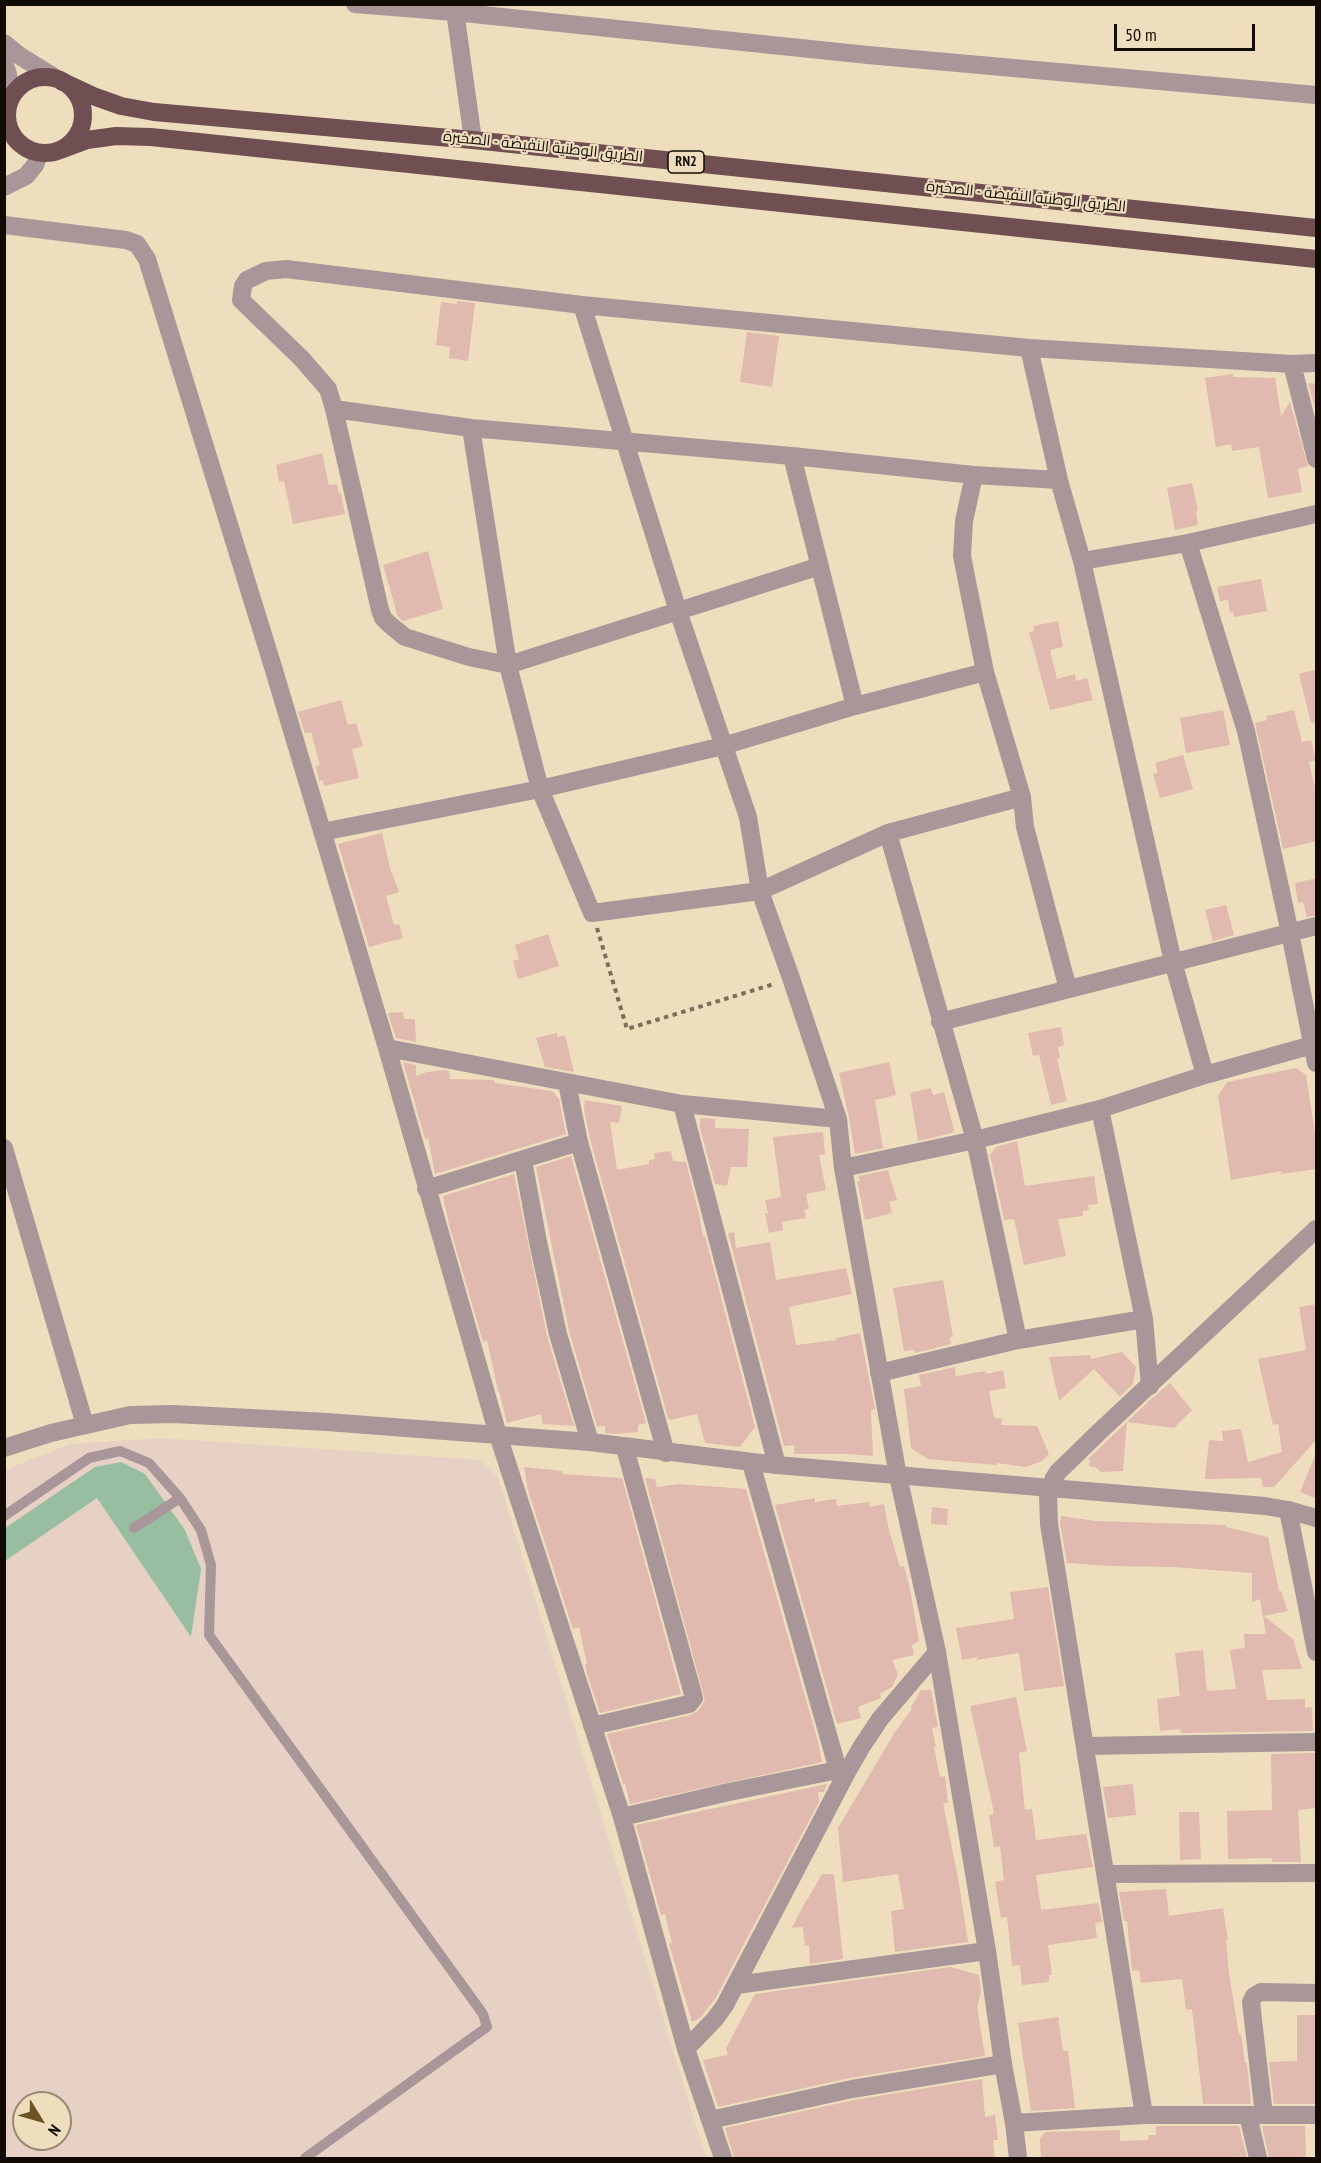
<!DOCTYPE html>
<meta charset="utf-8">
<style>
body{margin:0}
#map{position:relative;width:1321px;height:2163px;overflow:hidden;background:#efdebd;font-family:"PT Sans Narrow",sans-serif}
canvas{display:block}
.frame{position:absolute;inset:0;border:6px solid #110b03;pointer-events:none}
.north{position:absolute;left:12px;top:2091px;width:60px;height:60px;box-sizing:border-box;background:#efdebd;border:2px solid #968a73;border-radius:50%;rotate:127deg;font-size:16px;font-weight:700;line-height:24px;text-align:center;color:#110b03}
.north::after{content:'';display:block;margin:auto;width:21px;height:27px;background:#6e5425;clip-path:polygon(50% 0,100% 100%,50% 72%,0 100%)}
.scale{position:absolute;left:1114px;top:24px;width:141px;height:27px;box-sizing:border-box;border:3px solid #110b03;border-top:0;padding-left:8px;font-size:18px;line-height:21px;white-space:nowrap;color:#110b03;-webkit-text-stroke:4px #efdebd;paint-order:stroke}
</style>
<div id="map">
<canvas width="1321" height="2163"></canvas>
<div class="frame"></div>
<div class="north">N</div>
<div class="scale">50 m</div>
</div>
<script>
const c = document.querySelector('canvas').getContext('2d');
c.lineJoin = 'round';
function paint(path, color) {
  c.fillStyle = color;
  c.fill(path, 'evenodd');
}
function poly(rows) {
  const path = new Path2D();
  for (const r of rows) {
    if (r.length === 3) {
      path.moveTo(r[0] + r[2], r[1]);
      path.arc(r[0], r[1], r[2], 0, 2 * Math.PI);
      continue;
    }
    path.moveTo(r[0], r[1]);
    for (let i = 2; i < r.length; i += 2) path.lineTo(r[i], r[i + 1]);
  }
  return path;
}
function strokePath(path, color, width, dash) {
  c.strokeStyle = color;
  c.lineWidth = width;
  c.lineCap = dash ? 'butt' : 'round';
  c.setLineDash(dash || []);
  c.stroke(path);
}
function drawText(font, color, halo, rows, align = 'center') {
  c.font = font + ' "PT Sans Narrow",Cairo,sans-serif';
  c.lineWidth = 4.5;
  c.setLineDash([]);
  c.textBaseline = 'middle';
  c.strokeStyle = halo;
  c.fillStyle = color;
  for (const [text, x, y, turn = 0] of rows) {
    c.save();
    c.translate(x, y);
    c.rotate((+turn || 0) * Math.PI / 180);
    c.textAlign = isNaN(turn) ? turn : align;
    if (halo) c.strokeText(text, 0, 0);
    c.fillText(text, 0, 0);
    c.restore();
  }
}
paint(poly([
 [162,1438,481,1460,498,1477,706,2158,5,2158,5,1470,70,1444],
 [24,2103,60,2103,60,2139,24,2139]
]), '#e6d1c4');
paint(poly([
 [121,1462,145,1474,185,1530,201,1569,191,1637,97,1498,5,1561,5,1528,95,1467]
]), '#98bea2');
paint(poly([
 [457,301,475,303,468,361,449,358,450,347,436,345,441,302,457,304],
 [747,332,779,336,772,387,740,382],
 [1233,374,1233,377,1275,378,1281,416,1290,402,1308,466,1298,469,1302,492,1268,498,1259,447,1232,451,1231,444,1216,447,1205,378],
 [1308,383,1317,384,1317,415],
 [322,453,329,485,337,484,339,494,341,493,345,514,293,524,284,481,279,482,276,465],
 [1192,483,1198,511,1196,511,1198,525,1175,530,1167,488],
 [428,551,443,609,403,621,398,617,383,565],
 [1261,579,1267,611,1234,617,1233,612,1230,613,1228,600,1220,601,1217,587],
 [1058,621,1063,647,1050,650,1057,679,1075,674,1076,681,1087,678,1093,700,1050,710,1029,632,1034,631,1033,626],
 [1317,669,1317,722,1311,723,1299,674],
 [341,700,348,725,356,723,363,746,352,749,359,778,324,786,323,780,319,781,316,766,320,765,311,732,305,734,298,712],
 [1223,710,1230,745,1186,753,1180,718],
 [1294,710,1302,742,1311,740,1316,760,1309,762,1317,796,1317,841,1283,849,1255,723,1267,720,1266,716],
 [1183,755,1193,789,1160,798,1153,774,1158,773,1155,763],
 [382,833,390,868,399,892,386,896,394,925,399,924,403,938,369,947,338,844],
 [1317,878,1317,915,1307,917,1303,902,1298,903,1295,883],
 [1226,905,1234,935,1213,941,1205,910],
 [548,934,559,966,518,979,513,961,519,959,515,945],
 [403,1012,404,1019,415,1019,416,1042,396,1038,388,1013],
 [1061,1027,1064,1045,1058,1047,1060,1058,1057,1059,1067,1101,1051,1105,1039,1055,1033,1056,1028,1033],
 [557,1033,557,1037,565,1035,574,1072,545,1067,536,1038],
 [403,1062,416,1065,416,1076,427,1072,445,1070,449,1071,450,1079,494,1080,495,1083,552,1091,559,1099,566,1134,435,1174,428,1138,425,1139],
 [889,1062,896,1095,875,1100,883,1148,855,1154,849,1118,839,1073],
 [1296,1068,1306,1075,1317,1146,1317,1169,1281,1174,1281,1171,1231,1180,1218,1096,1227,1082],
 [931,1088,933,1095,944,1092,954,1130,952,1133,918,1141,910,1093],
 [585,1100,622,1106,619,1123,610,1122,617,1170,649,1164,649,1160,655,1159,654,1153,671,1151,673,1161,686,1162,699,1214,703,1236,705,1236,755,1427,740,1447,705,1443,697,1414,669,1420,668,1418,590,1139,584,1109],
 [700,1118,715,1119,715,1128,749,1129,747,1167,731,1167,727,1186,715,1184,700,1128],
 [823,1132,825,1154,819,1155,826,1190,806,1194,809,1209,804,1210,806,1218,782,1222,783,1230,769,1233,765,1213,768,1213,765,1200,781,1197,773,1137],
 [1017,1141,1025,1186,1094,1176,1098,1204,1088,1205,1089,1210,1083,1211,1083,1216,1058,1219,1066,1256,1024,1265,1014,1219,1004,1220,990,1155,996,1147],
 [571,1156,646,1423,638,1425,638,1432,615,1434,605,1433,605,1426,597,1427,569,1331,536,1167],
 [888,1170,897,1200,889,1202,892,1213,865,1220,857,1181,860,1181,859,1176],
 [514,1174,547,1336,574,1426,543,1424,541,1414,507,1423,499,1391,498,1391,487,1340,483,1342,449,1225,443,1196],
 [734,1232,736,1248,770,1242,776,1280,846,1268,852,1294,789,1307,796,1345,836,1340,836,1338,860,1333,875,1409,871,1410,873,1456,848,1454,794,1454,794,1445,784,1446,728,1233],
 [943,1280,953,1337,950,1337,951,1344,915,1353,914,1350,904,1351,893,1288],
 [1317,1304,1317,1439,1274,1487,1263,1487,1261,1478,1205,1479,1209,1440,1223,1441,1222,1431,1241,1429,1248,1462,1282,1452,1278,1424,1273,1425,1258,1359,1306,1350,1299,1307],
 [1122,1352,1136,1367,1133,1384,1120,1397,1094,1369,1059,1401,1049,1357,1090,1355,1091,1359],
 [955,1367,956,1376,985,1371,986,1374,1003,1370,1006,1388,989,1391,994,1418,1002,1419,1001,1425,1037,1426,1049,1454,1042,1461,1025,1467,997,1463,997,1465,949,1461,928,1459,911,1448,904,1389,921,1386,919,1375],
 [1170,1383,1192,1410,1174,1428,1127,1422,1123,1471,1101,1472,1095,1467,1089,1466,1090,1460,1088,1459,1150,1400],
 [1316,1453,1317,1453,1317,1499,1300,1492],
 [524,1467,563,1471,562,1474,622,1478,681,1694,600,1713,587,1674,585,1664,587,1664,579,1627,573,1629,528,1491],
 [645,1478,655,1479,657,1487,679,1484,746,1489,818,1742,822,1762,630,1804,625,1784,623,1784,607,1734,691,1715,698,1711,705,1700],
 [815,1498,815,1502,836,1499,837,1506,869,1502,870,1507,884,1504,889,1530,900,1567,904,1566,910,1589,919,1641,912,1645,914,1655,892,1660,898,1674,892,1687,880,1694,881,1698,858,1707,861,1718,837,1724,775,1505],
 [932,1507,948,1509,947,1525,931,1524],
 [1061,1516,1095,1521,1226,1525,1226,1527,1268,1537,1279,1591,1281,1591,1288,1611,1264,1616,1293,1639,1302,1669,1262,1670,1267,1700,1305,1699,1305,1708,1312,1707,1313,1731,1181,1733,1180,1729,1160,1731,1157,1699,1180,1696,1175,1653,1203,1650,1207,1691,1236,1689,1230,1650,1245,1648,1244,1634,1266,1634,1260,1599,1252,1602,1252,1573,1173,1567,1110,1566,1067,1563,1060,1523],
 [1048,1587,1064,1686,1024,1691,1019,1653,977,1660,977,1657,962,1660,956,1628,1014,1619,1010,1592],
 [921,1690,931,1690,938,1727,932,1728,936,1747,934,1747,940,1777,945,1776,948,1803,943,1803,958,1878,968,1942,895,1952,891,1911,904,1909,898,1874,843,1882,838,1828,895,1732,912,1709,911,1707],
 [1016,1697,1027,1751,1019,1753,1025,1810,1032,1809,1036,1840,1086,1834,1093,1867,1036,1875,1041,1910,1098,1903,1102,1922,1095,1923,1097,1938,1048,1945,1052,1975,1049,1975,1049,1982,1022,1985,1020,1965,1012,1966,1007,1917,1001,1918,995,1882,1004,1880,1000,1846,994,1847,989,1815,994,1814,991,1799,970,1706],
 [1317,1753,1317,1808,1298,1810,1301,1862,1272,1862,1272,1858,1228,1859,1227,1811,1272,1810,1271,1754],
 [827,1784,824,1792,818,1792,819,1802,715,1999,700,2018,692,2022,669,1944,672,1943,665,1914,661,1915,636,1825],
 [1133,1784,1136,1815,1108,1818,1103,1787],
 [1179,1812,1199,1812,1201,1859,1180,1860],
 [822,1874,834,1874,843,1959,810,1964,809,1945,805,1946,803,1927,792,1928,806,1900,807,1900],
 [1166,1889,1169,1916,1223,1908,1228,1940,1226,1940,1229,1973,1239,2035,1241,2034,1245,2063,1247,2063,1251,2104,1203,2104,1192,2009,1186,2010,1182,1979,1141,1983,1139,1970,1132,1971,1127,1921,1124,1921,1119,1892],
 [951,1967,979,1975,981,1991,977,2007,985,2056,850,2078,718,2107,703,2060,728,2055,726,2048,755,1994],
 [1297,2015,1317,2015,1317,2104,1274,2104,1269,2062,1297,2061],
 [1058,2017,1063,2051,1068,2051,1075,2108,1031,2111,1018,2023],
 [982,2079,985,2117,995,2115,998,2140,993,2140,995,2158,734,2158,725,2128,854,2100],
 [1156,2126,1239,2126,1247,2158,1041,2158,1040,2139,1045,2132,1120,2130,1120,2141,1148,2140,1149,2135,1156,2135],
 [1262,2126,1305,2126,1306,2158,1269,2158]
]), '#e0baae');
strokePath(poly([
 [597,928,627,1029,774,984]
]), '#7a6f5b', 4, [4.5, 4.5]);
strokePath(poly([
 [4,1516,89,1458,120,1451,149,1463,180,1498,201,1530,211,1565,209,1635,483,2014,487,2027,305,2158],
 [134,1528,180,1498]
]), '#a89698', 10);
strokePath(poly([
 [355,4,454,12,868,55,1316,95],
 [454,4,473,140],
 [4,43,20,56,54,77],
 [4,62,8,74,10,100],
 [4,187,26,176,35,165,40,153],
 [4,225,126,240,137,244,147,259,273,667,387,1048,498,1435,622,1817,686,2049,723,2158],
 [582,305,678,611,748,817,760,891,791,978,838,1119,843,1168,898,1476],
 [1029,348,1059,480,1082,561,1173,962,1205,1075],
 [1292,364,1316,459],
 [334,409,471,428,792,456,974,475,1059,480],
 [792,456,855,706],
 [974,475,964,521,962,556,985,672,1022,797,1025,827,1068,989],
 [1188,543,1246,731,1290,933,1316,1063],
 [1082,561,1188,543,1316,514],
 [820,566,508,665,469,657,405,637,389,624,383,618,380,610,334,409,328,389,302,359,241,300,243,286,247,280,266,271,286,269,582,305,1029,348,1292,364,1316,363],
 [985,672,855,706,723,746,540,789,592,913,760,891,888,833,1022,797],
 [322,832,540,789,508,665,471,428],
 [888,833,975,1140,1018,1340],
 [940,1022,1316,926],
 [387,1048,682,1104,838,1119],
 [567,1083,579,1142,666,1453],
 [682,1104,777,1465],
 [1100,1109,1144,1319,1150,1386],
 [4,1148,85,1425],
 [523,1160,538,1242,558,1334,590,1442],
 [843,1168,975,1140,1100,1109,1205,1075,1316,1044],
 [426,1189,579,1142],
 [879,1373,1018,1340,1144,1319],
 [751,1463,838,1770],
 [1288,1510,1316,1652],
 [592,1726,689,1704,694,1698,625,1448],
 [1085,1746,1316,1742],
 [622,1817,729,1792,838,1770,847,1772],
 [1106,1874,1316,1873],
 [736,1985,987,1951],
 [686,2049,715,2019,725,2005,847,1772,862,1746,880,1719,937,1652],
 [1144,2115,1049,1524,1048,1494,1054,1478,1058,1472,1099,1432,1316,1229],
 [1248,2115,1258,2158],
 [1264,2115,1251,2002,1254,1996,1261,1992,1316,1993],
 [710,2120,852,2089,1003,2064],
 [1014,2123,1144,2115,1316,2115]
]), '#a89698', 18);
strokePath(poly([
 [4,1448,51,1433,130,1415,174,1414,327,1422,590,1442,777,1465,1265,1506,1288,1510,1316,1518],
 [898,1476,937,1652,987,1951,1003,2064,1014,2123,1018,2158]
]), '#a89698', 18);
strokePath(poly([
 [45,115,38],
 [61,81,93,96,121,106,154,112,473,140,1316,228],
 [60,150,87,140,116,136,151,137,1316,259]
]), '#6f4f52', 18);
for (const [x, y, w] of [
 [686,162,36]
]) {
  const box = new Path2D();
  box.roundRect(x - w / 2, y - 11, w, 22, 4.5);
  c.fillStyle = '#efdebd';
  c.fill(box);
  strokePath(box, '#110b03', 1.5);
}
drawText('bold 14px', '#110b03', null, [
 ["RN2",686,162]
]);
drawText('15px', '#110b03', '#efdebd', [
 ["الطريق الوطنية النفيضة - الصخيرة",543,147,6],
 ["الطريق الوطنية النفيضة - الصخيرة",1026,197,6]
]);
</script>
